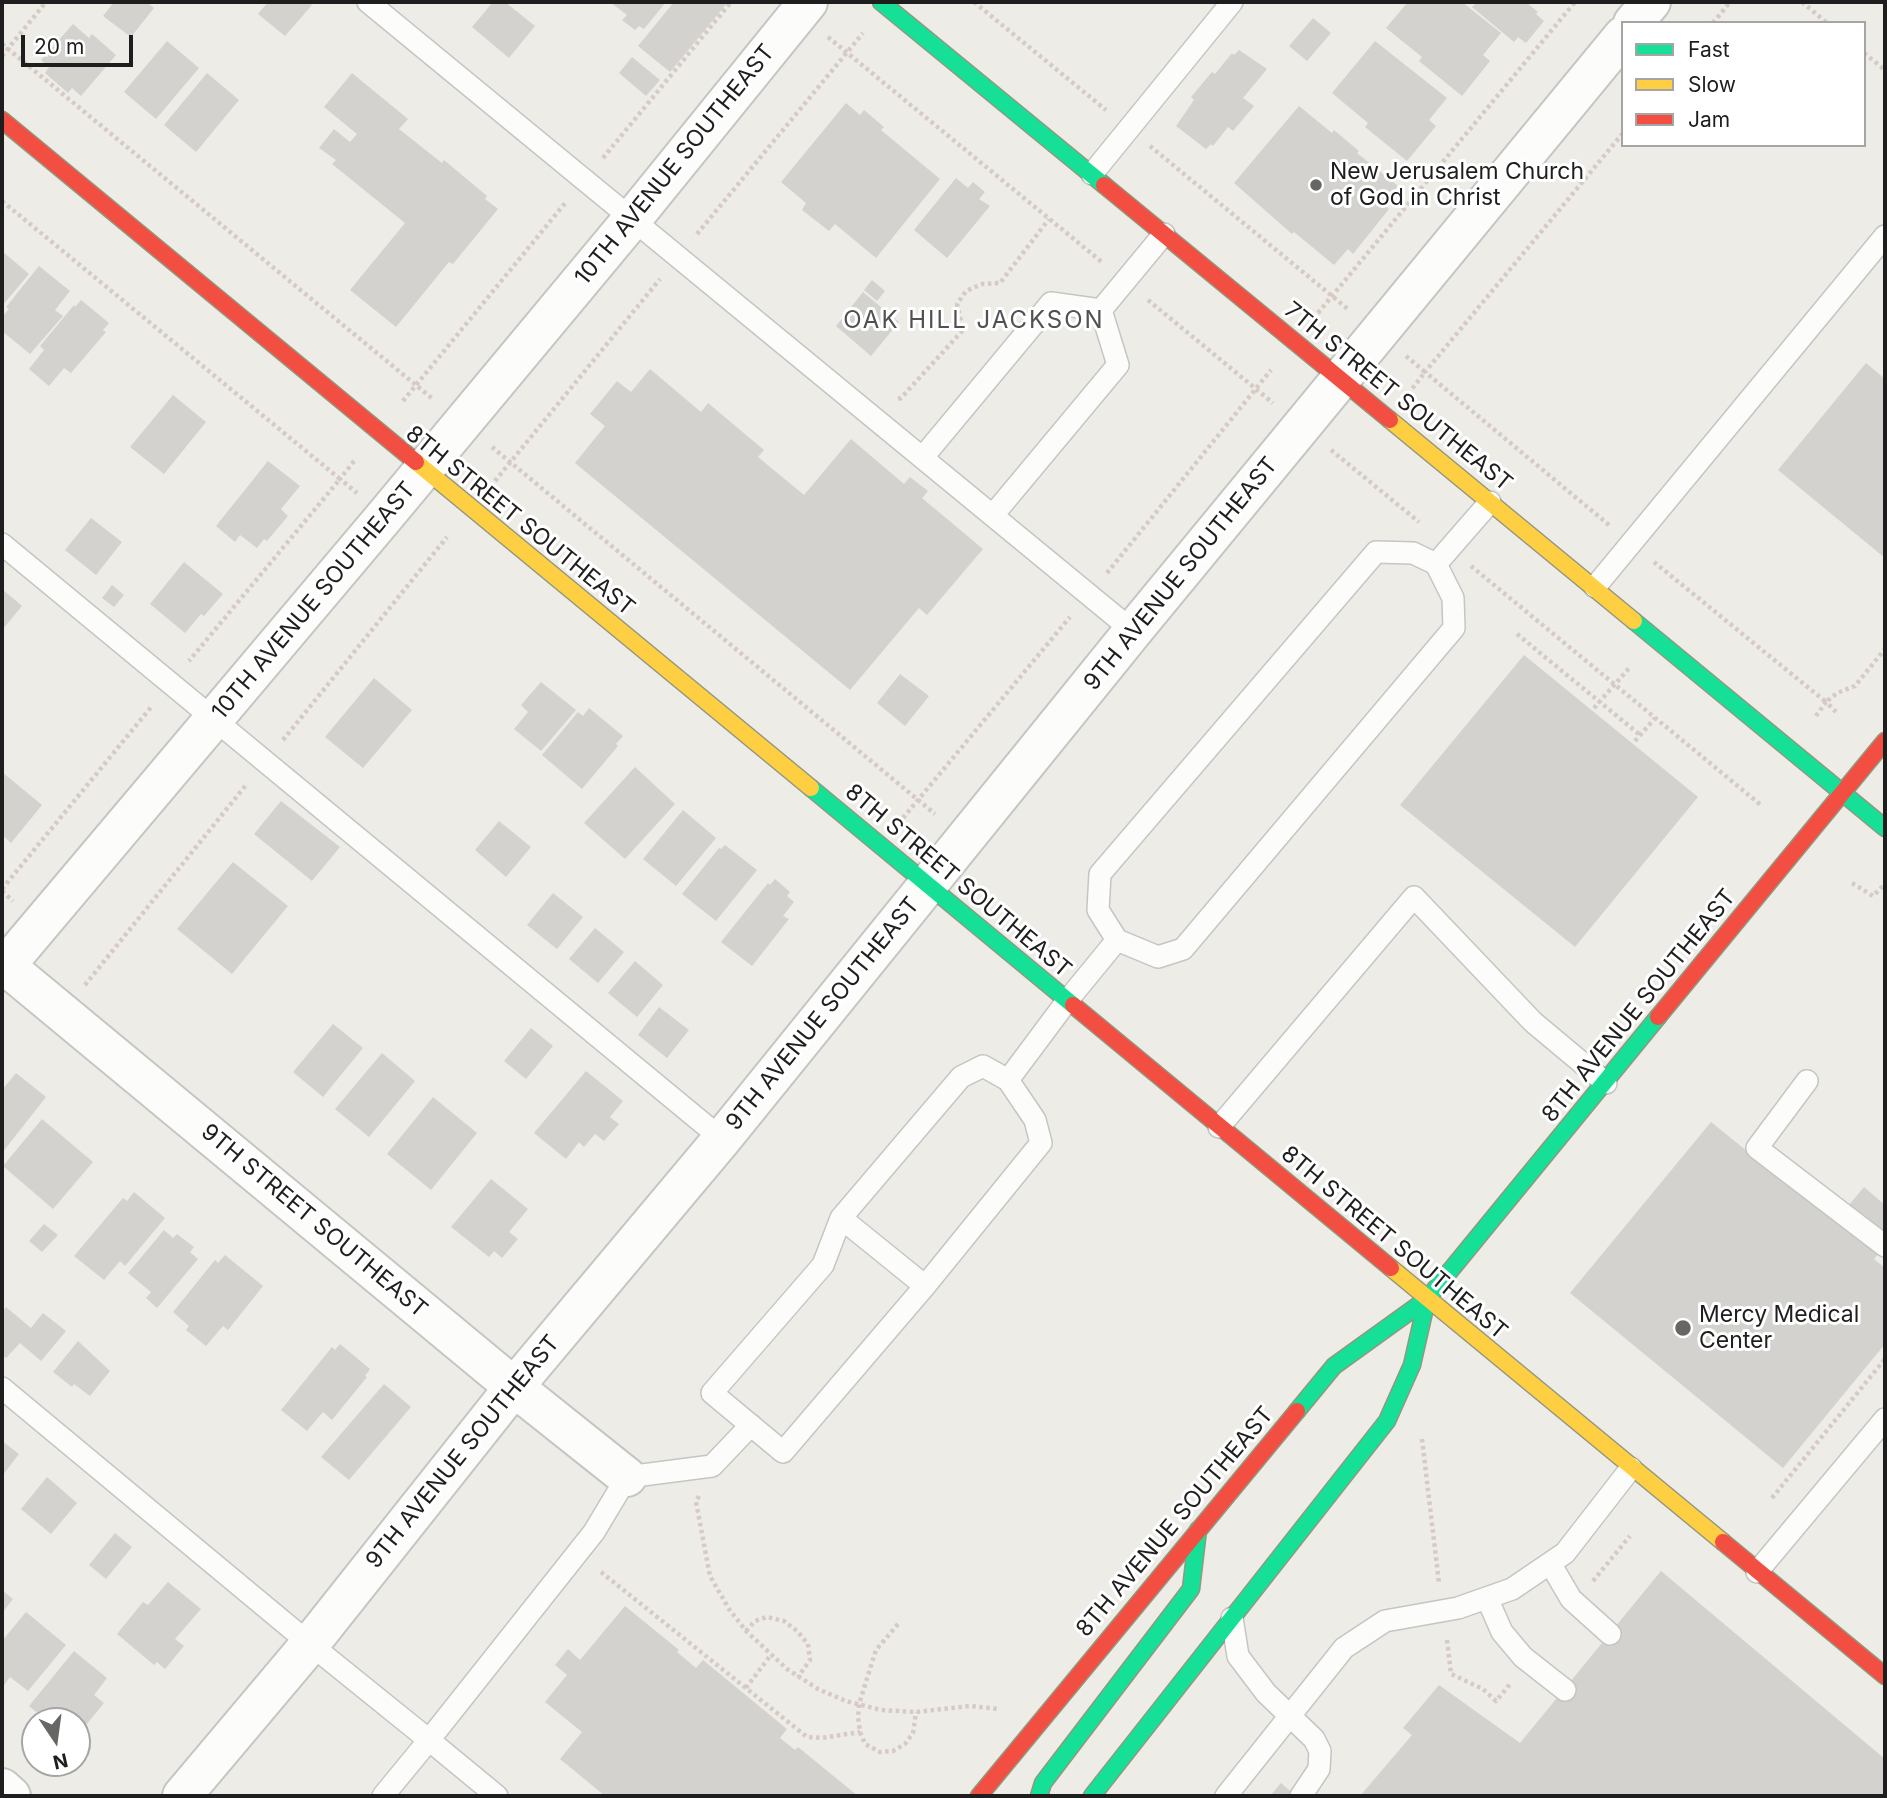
<!DOCTYPE html>
<style>
body{margin:0}
#map{position:relative;width:1887px;height:1798px;overflow:hidden;background:#edece7;font-family:Inter,sans-serif}
canvas{display:block}
.frame{position:absolute;inset:0;border:4px solid #1e1e1e;pointer-events:none}
.legend{position:absolute;left:1621px;top:21px;width:245px;height:126px;box-sizing:border-box;background:#fff;border:2px solid #a5a5a5;margin:0;padding:9px 12px;list-style:none;font-size:21px;color:#1e1e1e}
.legend li{display:flex;align-items:center;gap:14px;height:35px}
.legend b{width:35px;border:2px solid #a5a5a5}
.north{position:absolute;left:21px;top:1707px;width:70px;height:70px;box-sizing:border-box;background:#fff;border:2px solid #a5a5a5;border-radius:50%;rotate:167deg;font-size:19px;font-weight:700;line-height:28px;text-align:center;color:#1e1e1e}
.north::after{content:'';display:block;margin:auto;width:24px;height:32px;background:#666664;clip-path:polygon(50% 0,100% 100%,50% 72%,0 100%)}
.scale{position:absolute;left:21px;top:35px;width:112px;height:32px;box-sizing:border-box;border:4px solid #1e1e1e;border-top:0;padding-left:9px;font-size:21px;line-height:24px;white-space:nowrap;color:#1e1e1e;-webkit-text-stroke:5px #fff;paint-order:stroke}
</style>
<div id="map">
<canvas width="1887" height="1798"></canvas>
<div class="frame"></div>
<ul class="legend">
<li><b style="height:9px;background:#16e098"></b>Fast</li>
<li><b style="height:9px;background:#ffcf43"></b>Slow</li>
<li><b style="height:9px;background:#f24e42"></b>Jam</li>
</ul>
<div class="north">N</div>
<div class="scale">20 m</div>
</div>
<script>
const c = document.querySelector('canvas').getContext('2d');
c.lineJoin = 'round';
function paint(path, color) {
  c.fillStyle = color;
  c.fill(path, 'evenodd');
}
function poly(rows) {
  const path = new Path2D();
  for (const r of rows) {
    path.moveTo(r[0], r[1]);
    for (let i = 2; i < r.length; i += 2) path.lineTo(r[i], r[i + 1]);
  }
  return path;
}
function strokePath(path, color, width, dash) {
  c.strokeStyle = color;
  c.lineWidth = width;
  c.lineCap = dash ? 'butt' : 'round';
  c.setLineDash(dash || []);
  c.stroke(path);
}
function drawText(font, color, halo, rows, align = 'center') {
  c.font = font + ' Inter,sans-serif';
  c.lineWidth = 6;
  c.setLineDash([]);
  c.textBaseline = 'middle';
  c.strokeStyle = halo;
  c.fillStyle = color;
  for (const [text, x, y, turn = 0] of rows) {
    c.save();
    c.translate(x, y);
    c.rotate((+turn || 0) * Math.PI / 180);
    c.textAlign = isNaN(turn) ? turn : align;
    if (halo) c.strokeText(text, 0, 0);
    c.fillText(text, 0, 0);
    c.restore();
  }
}
paint(poly([
 [114,2,147,2,154,8,131,37,103,16],
 [268,2,307,2,312,5,285,36,258,14],
 [493,2,505,2,535,26,509,58,472,27],
 [610,2,666,2,644,29,639,26,635,30,622,20,627,15],
 [674,2,728,2,670,72,638,46],
 [1408,2,1462,2,1501,33,1483,55,1490,61,1462,96,1419,61,1422,57,1386,28],
 [1477,2,1526,2,1538,12,1536,14,1544,21,1526,43,1518,37,1514,42,1472,7],
 [1313,18,1331,33,1307,61,1289,46],
 [73,24,89,38,92,34,116,55,81,96,72,88,68,93,45,73,49,67,41,60],
 [167,41,199,68,156,119,124,92],
 [1375,41,1447,98,1429,120,1436,126,1407,161,1365,127,1368,123,1332,93],
 [1239,50,1267,69,1243,98,1254,106,1233,131,1228,127,1213,146,1211,144,1206,149,1176,126,1194,100,1191,97,1212,72,1215,74,1232,53,1234,55],
 [632,57,660,80,646,96,619,73],
 [207,73,239,100,196,152,164,125],
 [352,73,408,119,399,129,442,163,444,160,487,196,485,199,498,209,453,264,449,262,396,327,350,290,405,223,332,164,336,160,319,148,334,129,350,142,357,134,324,107],
 [846,103,860,115,864,110,884,127,881,130,940,179,876,258,835,224,829,231,802,210,806,203,781,182],
 [1299,106,1332,133,1334,130,1359,151,1357,153,1398,186,1383,204,1389,209,1353,254,1348,249,1334,265,1294,232,1292,234,1234,183],
 [956,178,968,188,973,182,985,192,979,199,990,206,947,258,914,230],
 [2,251,29,274,2,306],
 [39,266,70,291,55,310,63,316,30,354,2,331,2,317,9,309,6,307],
 [872,280,885,291,877,301,864,290],
 [863,292,899,322,871,356,836,326],
 [81,300,109,323,103,330,106,332,71,373,64,368,49,386,29,369,44,350,40,346,74,305,75,307],
 [1866,363,1885,379,1885,558,1778,470],
 [650,369,701,412,708,403,764,450,758,457,804,495,851,439,904,484,910,477,928,491,922,498,983,549,927,615,919,608,850,690,575,463,605,426,590,414,617,381,631,392],
 [173,395,206,422,164,474,130,447],
 [268,461,300,486,281,509,288,516,267,541,264,539,257,548,240,535,235,542,216,526],
 [91,518,122,542,96,575,65,550],
 [184,562,223,594,204,616,201,614,185,633,150,604],
 [112,585,124,595,114,607,102,598],
 [2,589,22,606,2,630],
 [1524,655,1698,797,1575,947,1400,805],
 [900,674,929,696,905,726,877,703],
 [374,678,412,710,363,768,325,737],
 [541,682,576,710,541,751,514,729,528,712,521,705],
 [589,708,623,736,616,744,618,746,582,789,542,755,578,712,583,716],
 [635,767,675,804,625,859,584,823],
 [2,772,42,805,11,843,2,835],
 [281,801,340,847,312,881,254,834],
 [683,810,716,838,676,886,643,859],
 [499,821,531,847,506,877,475,850],
 [725,845,757,870,716,921,682,894,719,848,721,849],
 [233,862,288,906,232,974,177,929],
 [775,879,790,892,787,896,794,902,783,916,789,919,752,966,721,942,768,883,770,885],
 [553,893,583,917,557,949,527,925],
 [595,928,624,952,598,983,569,959],
 [635,961,663,985,637,1017,608,993],
 [659,1007,689,1030,667,1058,638,1035],
 [333,1024,363,1048,323,1097,293,1072],
 [531,1028,553,1046,526,1079,504,1061],
 [382,1053,415,1081,369,1137,335,1109],
 [586,1071,623,1101,610,1117,619,1124,604,1141,595,1134,584,1147,579,1142,566,1159,534,1133],
 [16,1073,46,1097,2,1153,2,1090],
 [433,1097,477,1133,431,1190,387,1154],
 [42,1119,93,1162,53,1209,3,1166],
 [1711,1122,1835,1222,1864,1187,1885,1205,1885,1245,1874,1259,1885,1268,1885,1344,1783,1468,1570,1293],
 [491,1179,528,1209,509,1232,518,1239,502,1258,494,1251,489,1257,451,1227],
 [134,1192,165,1218,125,1266,120,1261,104,1280,74,1256,123,1198,127,1201],
 [44,1224,58,1235,42,1252,29,1241],
 [164,1230,173,1238,177,1234,194,1247,190,1252,198,1259,157,1308,146,1298,151,1292,128,1273],
 [225,1255,263,1286,228,1330,223,1326,206,1346,186,1330,189,1326,173,1312,215,1260,218,1263],
 [6,1307,31,1328,43,1313,66,1331,41,1361,20,1343,6,1358,2,1355,2,1313],
 [78,1341,110,1371,90,1396,74,1384,72,1387,53,1372],
 [340,1344,370,1369,365,1376,367,1377,332,1420,323,1412,307,1431,281,1410,332,1347,335,1350],
 [384,1384,411,1407,349,1480,321,1457],
 [2,1441,19,1454,2,1476],
 [47,1477,77,1503,51,1534,21,1509],
 [115,1533,132,1547,106,1579,89,1565],
 [1661,1571,1885,1759,1885,1796,1360,1796,1412,1735,1403,1728,1439,1685,1520,1743],
 [168,1582,201,1609,175,1639,184,1646,165,1669,157,1662,154,1665,117,1634,143,1602,148,1605],
 [2,1590,13,1599,2,1613],
 [625,1606,679,1650,677,1652,696,1668,703,1660,787,1729,780,1738,795,1750,798,1747,858,1796,605,1796,560,1759,582,1732,545,1702,567,1675,555,1665,568,1649,580,1660],
 [26,1612,66,1645,28,1691,10,1677,2,1688,2,1641],
 [74,1651,107,1678,94,1695,104,1703,86,1725,79,1720,77,1723,77,1721,47,1721,29,1706],
 [1281,1783,1296,1796,1270,1796]
]), '#d3d2ce');
const lane = poly([
 [368,2,1133,631],
 [1092,174,1232,2],
 [1101,310,1164,234],
 [923,457,1051,303,1101,310],
 [993,515,1118,365,1101,310],
 [2,544,722,1139],
 [1595,587,1885,236],
 [1117,940,1158,957,1183,949,1454,628,1453,598,1436,564],
 [1807,1081,1757,1148,1885,1246],
 [1219,1127,1414,897,1533,1022,1606,1083],
 [841,1218,925,1286,783,1452,712,1393,823,1265,841,1218],
 [841,1218,961,1077,983,1066,1008,1080],
 [925,1286,1041,1143,1035,1120,1008,1080,1067,1001,1117,940,1098,910,1100,874,1376,552,1413,553,1436,564,1490,502],
 [2,1388,310,1644,429,1740,594,1532,627,1477,712,1466,751,1425],
 [1550,1563,1571,1599,1610,1634],
 [1757,1572,1885,1419],
 [1487,1598,1502,1632,1523,1657,1565,1690],
 [1232,1618,1238,1656,1266,1693,1314,1739,1320,1751,1319,1769,1301,1796],
 [383,1796,429,1740,497,1796],
 [1226,1796,1344,1648,1385,1621,1458,1608,1512,1589,1565,1553,1631,1468]
]);
const street = poly([
 [1633,23,1651,2],
 [2,963,514,1387,627,1477],
 [2,970,385,516,633,218,808,2],
 [2,1788,11,1796],
 [182,1796,310,1644,514,1387,722,1139,1133,631,1623,36]
]);
const fast = poly([
 [881,2,1104,185],
 [1634,621,1885,828],
 [811,788,1073,1005],
 [1297,1411,1334,1366,1427,1299,1658,1017],
 [1039,1796,1043,1783,1191,1589,1198,1530],
 [1092,1796,1387,1421,1412,1365,1427,1299]
]);
const slow = poly([
 [1390,420,1634,621],
 [416,462,811,788],
 [1391,1268,1723,1542]
]);
const jam = poly([
 [2,120,416,462],
 [1104,185,1390,420],
 [1073,1005,1391,1268],
 [1658,1017,1885,741],
 [1723,1542,1885,1676],
 [979,1796,1297,1411]
]);
strokePath(lane, '#c5c5c3', 24);
strokePath(street, '#c5c5c3', 42);
strokePath(fast, '#92977e', 19);
strokePath(slow, '#92977e', 19);
strokePath(jam, '#92977e', 19);
strokePath(poly([
 [974,2,1106,110],
 [1802,2,1827,23],
 [1713,23,1730,2],
 [828,37,1103,263],
 [2,44,434,400],
 [1864,53,1885,70],
 [2,56,46,2],
 [1150,146,1349,310],
 [603,158,731,2],
 [2,201,340,479,189,661],
 [697,234,863,33],
 [1148,300,1273,403],
 [1318,313,1575,2],
 [1406,356,1425,372,1412,389],
 [898,399,901,398,963,330,957,304,966,291,982,284,1000,283,1049,219],
 [403,401,566,202],
 [492,447,935,814],
 [1331,450,1419,522],
 [354,461,340,479,357,493],
 [495,481,660,279],
 [1609,525,1425,372,1623,133],
 [1654,562,1826,702,1837,693,1855,686,1885,649],
 [1471,566,1762,806],
 [1107,573,1271,370],
 [1517,634,1640,735],
 [1594,708,1630,667],
 [1816,716,1826,702,1836,712],
 [283,740,447,537],
 [1635,741,1655,718],
 [903,818,1070,617],
 [1852,883,1873,896,1885,884],
 [2,889,152,706],
 [2,891,13,901],
 [85,985,246,785],
 [1422,1439,1439,1583],
 [699,1496,696,1502,710,1576,729,1609,746,1631,787,1669,818,1689,846,1701,881,1710,916,1712,970,1706,999,1709],
 [1772,1498,1885,1359],
 [601,1572,807,1737,822,1738,860,1732],
 [1593,1581,1630,1536],
 [898,1624,876,1650,859,1704,858,1717,860,1732,865,1744,880,1752,893,1751,905,1744,913,1733,916,1712],
 [746,1631,755,1621,767,1617,784,1621,797,1631,808,1644,810,1660,798,1677],
 [1447,1640,1451,1674,1483,1689,1496,1701,1511,1683],
 [746,1688,770,1656]
]), '#d7cac5', 4.5, [3.5, 3.5]);
strokePath(lane, '#fcfcfb', 21);
strokePath(street, '#fcfcfb', 38);
strokePath(fast, '#16e098', 16);
strokePath(slow, '#ffcf43', 16);
strokePath(jam, '#f24e42', 16);
for (const [x, y, r, color] of [
 [1316,185,7,"#666664"],
 [1683,1328,9,"#666664"]
]) {
  const dot = new Path2D();
  dot.arc(x, y, r, 0, 2 * Math.PI);
  c.fillStyle = color;
  c.fill(dot);
  strokePath(dot, '#fff', 2.5);
}
drawText('23px', '#1e1e1e', '#fff', [
 ["10TH AVENUE SOUTHEAST",675,165,-51],
 ["7TH STREET SOUTHEAST",1398,397,39],
 ["8TH STREET SOUTHEAST",520,521,39],
 ["9TH AVENUE SOUTHEAST",1181,574,-51],
 ["10TH AVENUE SOUTHEAST",314,601,-50],
 ["8TH STREET SOUTHEAST",958,881,40],
 ["8TH AVENUE SOUTHEAST",1639,1006,-51],
 ["9TH AVENUE SOUTHEAST",823,1014,-51],
 ["9TH STREET SOUTHEAST",314,1221,40],
 ["8TH STREET SOUTHEAST",1394,1243,40],
 ["9TH AVENUE SOUTHEAST",463,1452,-51],
 ["8TH AVENUE SOUTHEAST",1175,1522,-50]
]);
drawText('23px', '#1e1e1e', '#fff', [
 ["New Jerusalem Church",1330,172],
 ["of God in Christ",1330,198],
 ["Mercy Medical",1699,1315],
 ["Center",1699,1341]
], 'left');
c.letterSpacing = '2px';
drawText('24px', '#515151', '#fff', [
 ["OAK HILL JACKSON",974,321]
]);
c.letterSpacing = '0px';
</script>
